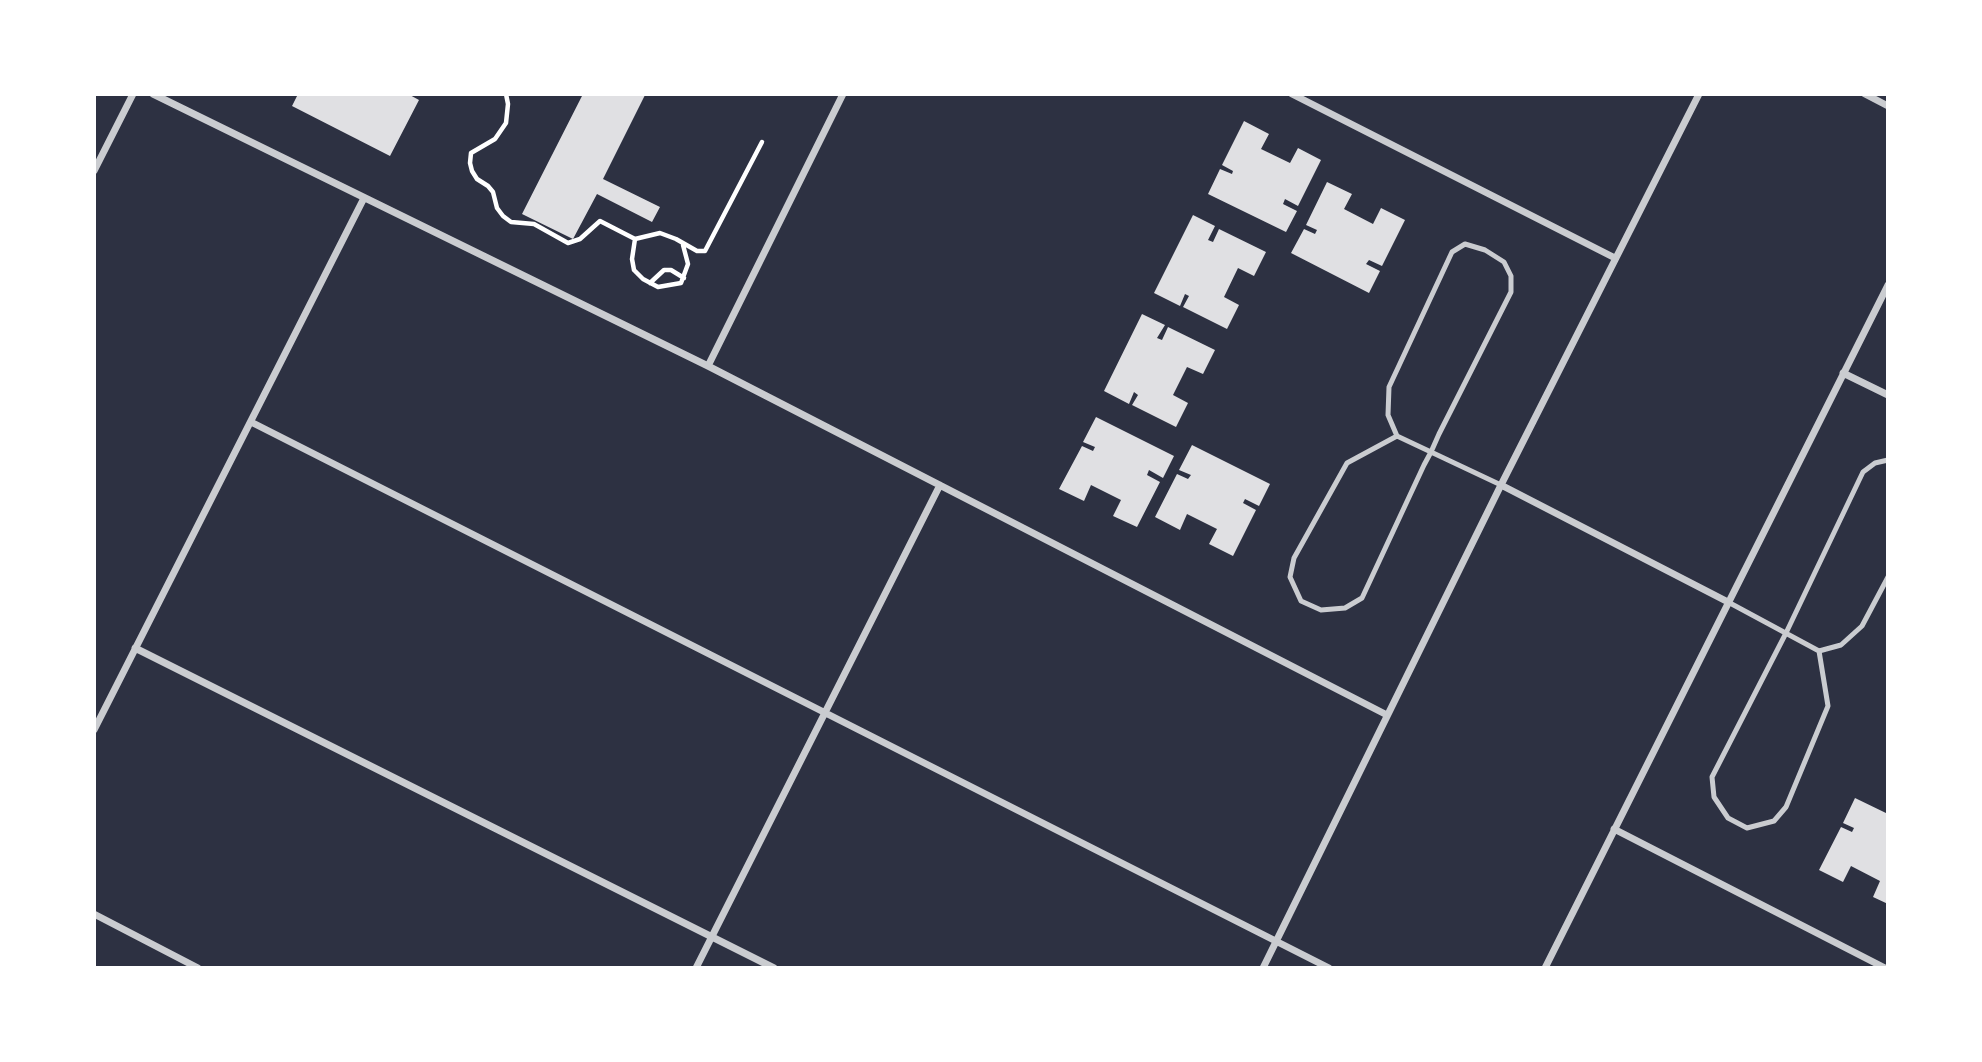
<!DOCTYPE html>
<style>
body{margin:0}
#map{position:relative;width:1982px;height:1062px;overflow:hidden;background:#2d3142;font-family:Inter,sans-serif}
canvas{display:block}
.frame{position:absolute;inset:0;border:96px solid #fff;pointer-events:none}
</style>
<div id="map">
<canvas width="1982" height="1062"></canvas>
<div class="frame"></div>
</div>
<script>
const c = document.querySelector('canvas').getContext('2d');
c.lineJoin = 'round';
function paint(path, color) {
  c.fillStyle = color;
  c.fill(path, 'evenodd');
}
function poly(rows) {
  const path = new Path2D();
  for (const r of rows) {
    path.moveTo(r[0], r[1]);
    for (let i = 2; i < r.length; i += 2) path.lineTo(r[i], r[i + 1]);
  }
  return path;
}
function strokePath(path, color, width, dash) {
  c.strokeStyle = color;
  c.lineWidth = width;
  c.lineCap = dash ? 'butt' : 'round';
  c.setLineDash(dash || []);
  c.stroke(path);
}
paint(poly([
 [298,94,408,94,419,100,390,156,292,106],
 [583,94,645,95,603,179,660,207,652,222,597,194,573,239,522,214],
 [1244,121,1269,134,1261,149,1290,163,1298,148,1321,160,1298,206,1285,199,1283,204,1297,211,1286,232,1208,194,1220,169,1232,174,1233,171,1222,165],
 [1327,182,1352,194,1344,209,1373,224,1381,208,1405,220,1382,266,1369,260,1366,264,1380,271,1369,293,1291,253,1304,229,1315,234,1317,230,1306,225],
 [1193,215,1215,226,1208,240,1213,242,1219,229,1266,252,1254,276,1238,268,1224,297,1239,305,1227,329,1183,307,1189,296,1185,294,1180,306,1154,293],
 [1142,314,1165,325,1157,338,1162,340,1168,327,1215,350,1203,374,1187,367,1173,395,1188,403,1176,427,1132,405,1138,395,1134,392,1129,404,1104,391],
 [1096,417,1174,456,1163,478,1149,470,1147,475,1160,482,1137,527,1113,516,1121,500,1091,485,1084,501,1059,489,1082,446,1093,451,1095,447,1083,442],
 [1192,445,1270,484,1259,506,1245,499,1243,503,1256,510,1233,556,1209,544,1217,529,1187,514,1180,530,1155,517,1177,474,1188,479,1191,475,1179,470],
 [1855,798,1888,814,1888,904,1873,897,1880,881,1851,866,1843,882,1819,870,1841,827,1852,832,1854,828,1843,823]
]), '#e0e0e3');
strokePath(poly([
 [506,94,508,104,506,123,495,139,471,153,470,163,472,171,477,179,488,186,493,192,497,208,503,216,511,222,534,224,568,243,580,239,600,221,635,239,660,233,676,239,697,251,705,251,762,142],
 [635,239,632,259,634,270,643,279,658,287,681,283,688,264,683,245],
 [650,283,664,270,671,270,684,278]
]), '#fff', 4.5);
strokePath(poly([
 [1397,436,1347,463,1294,558,1290,577,1301,601,1321,610,1345,608,1362,598,1424,465,1431,452,1439,434,1511,292,1511,276,1504,262,1485,250,1465,244,1452,252,1389,387,1388,415,1397,436,1431,452,1501,485],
 [1728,602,1819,651,1841,645,1862,626,1888,577],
 [1819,651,1828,706,1786,807,1774,821,1747,828,1728,818,1714,797,1712,777,1786,633,1863,472,1875,463,1888,460]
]), '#caccd0', 5);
strokePath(poly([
 [153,94,708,366,1387,715],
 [1292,94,1615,258],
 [1865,94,1888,106],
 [94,171,133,94],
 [708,366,843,94],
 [1843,373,1888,395],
 [251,422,1329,968],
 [1501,485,1728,602],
 [135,648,774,968],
 [94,730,364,198],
 [1614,829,1885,968],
 [94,914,198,968],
 [696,968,940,485],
 [1263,968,1501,485,1699,94],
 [1545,968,1888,285]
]), '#caccd0', 7);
</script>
